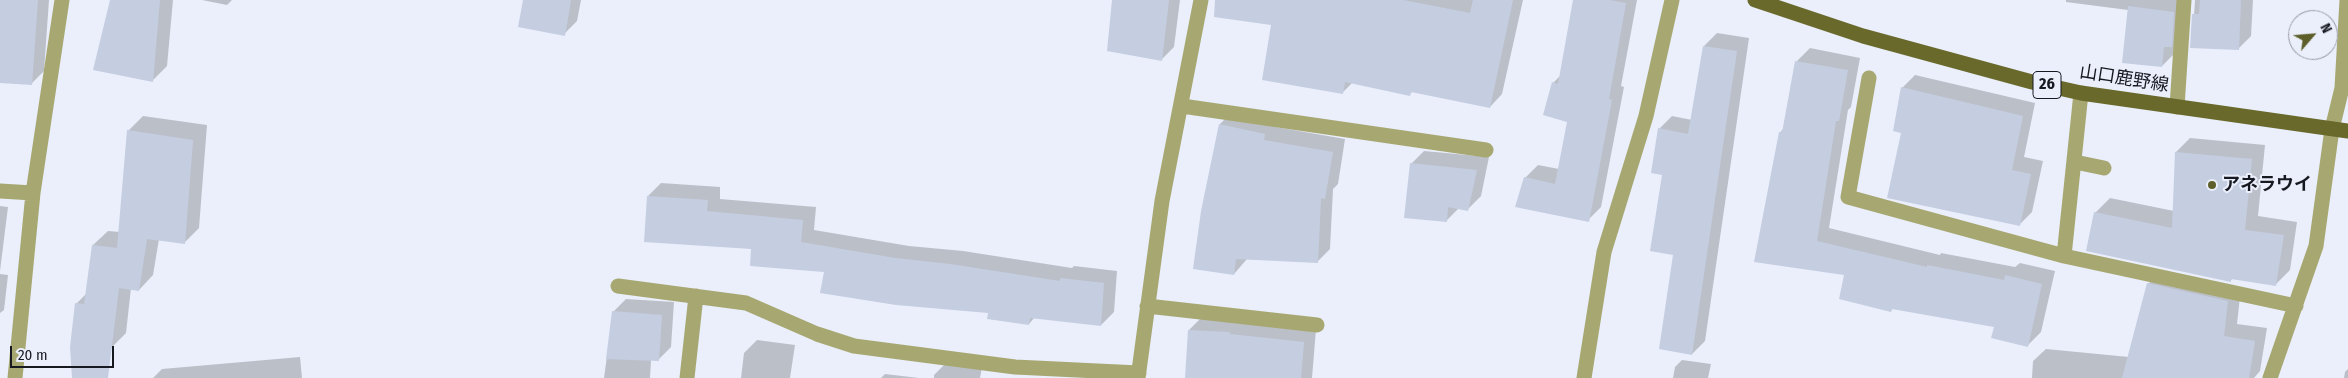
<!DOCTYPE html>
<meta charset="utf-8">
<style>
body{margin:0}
#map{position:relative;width:2348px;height:378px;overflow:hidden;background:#eaeffb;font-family:"Fira Sans Condensed",sans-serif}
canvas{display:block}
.north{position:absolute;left:2288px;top:10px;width:50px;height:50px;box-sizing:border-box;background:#eaeffb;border:1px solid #9699a3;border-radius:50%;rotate:63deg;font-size:14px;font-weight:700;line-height:20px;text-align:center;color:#171920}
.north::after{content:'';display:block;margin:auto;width:18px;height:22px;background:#5e5e2b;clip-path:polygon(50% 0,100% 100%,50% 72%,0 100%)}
.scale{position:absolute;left:10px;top:346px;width:104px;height:22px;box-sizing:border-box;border:2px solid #171920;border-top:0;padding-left:6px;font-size:15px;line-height:18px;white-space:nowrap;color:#171920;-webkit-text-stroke:4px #eaeffb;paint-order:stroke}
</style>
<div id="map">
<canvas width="2348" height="378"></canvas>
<div class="north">N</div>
<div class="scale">20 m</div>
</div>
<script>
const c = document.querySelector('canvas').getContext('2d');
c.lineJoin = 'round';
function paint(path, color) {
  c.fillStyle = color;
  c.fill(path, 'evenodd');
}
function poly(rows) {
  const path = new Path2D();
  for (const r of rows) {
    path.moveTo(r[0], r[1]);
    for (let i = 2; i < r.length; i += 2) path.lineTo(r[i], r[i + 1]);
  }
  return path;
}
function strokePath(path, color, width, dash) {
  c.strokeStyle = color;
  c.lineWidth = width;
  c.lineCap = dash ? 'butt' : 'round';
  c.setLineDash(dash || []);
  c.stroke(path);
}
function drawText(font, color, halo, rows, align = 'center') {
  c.font = font + ' "Fira Sans Condensed","Noto Sans JP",sans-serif';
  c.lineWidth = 4;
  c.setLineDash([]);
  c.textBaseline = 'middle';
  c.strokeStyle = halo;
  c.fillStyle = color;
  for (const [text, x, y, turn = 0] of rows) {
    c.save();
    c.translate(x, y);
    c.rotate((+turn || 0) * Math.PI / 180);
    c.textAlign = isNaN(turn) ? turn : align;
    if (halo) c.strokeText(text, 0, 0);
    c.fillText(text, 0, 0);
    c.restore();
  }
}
paint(poly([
 [0,0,49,0,44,71,31,84,0,81],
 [125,0,173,0,167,66,152,81],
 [202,0,232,0,227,5],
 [524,0,581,0,577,21,564,34],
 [1114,0,1180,0,1174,47,1161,60],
 [1258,0,1523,0,1502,94,1490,107,1413,91,1409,95,1353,82,1342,93,1273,24],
 [1574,0,1637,0,1621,86,1624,87,1601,207,1588,220,1525,178,1538,165,1559,169,1569,121,1544,114,1554,82,1561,75],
 [2066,0,2186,0,2175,53,2162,66,2128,10,2066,2],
 [2195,0,2253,0,2251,36,2238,49,2192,47],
 [1717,33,1749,38,1705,341,1692,354,1675,254,1659,129,1672,116,1692,120,1704,46],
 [1810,48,1860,58,1851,107,1848,110,1829,228,1940,255,1941,253,2015,267,2020,263,2055,271,2041,332,2028,345,1995,326,1893,308,1891,311,1846,274,1756,261,1780,133,1783,129,1797,61],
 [1915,75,2035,103,2024,157,2043,161,2032,212,2019,225,1903,132,1902,88],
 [1233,111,1278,121,1276,127,1345,139,1338,184,1333,189,1330,249,1317,262,1247,259,1234,274,1202,211,1220,124],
 [143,116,207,125,199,228,184,243,159,239,153,275,139,290,131,288,126,333,111,348,76,304,86,294,93,245,108,231,120,232,128,131],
 [2190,138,2265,145,2258,216,2297,222,2290,270,2276,284,2233,278,2230,281,2088,250,2096,212,2110,198,2174,211,2176,152],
 [1424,151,1489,157,1481,196,1468,209,1459,208,1446,221,1411,164],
 [661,183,720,187,720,199,816,207,814,230,909,246,963,251,1072,268,1074,266,1117,271,1114,312,1101,325,1035,317,1029,324,753,248,648,196],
 [0,206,8,207,0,271],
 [2161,271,2241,288,2237,324,2267,328,2260,371,2254,378,2032,378,2033,361,2046,349,2129,357,2148,284],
 [0,274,8,275,4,310,0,313],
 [626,299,674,302,671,347,658,360,651,360,650,378,604,378,613,312],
 [1202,317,1316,329,1312,378,1186,378,1189,330],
 [757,340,795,345,790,378,741,378,744,353],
 [300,357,302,378,153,378,162,369],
 [1682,360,1711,364,1708,378,1673,378,1675,367],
 [947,362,982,367,980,378,934,378,934,375],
 [2348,369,2348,378,2344,378,2345,372],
 [885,374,919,378,881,378]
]), '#0003');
paint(poly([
 [0,0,38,0,32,85,0,83],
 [110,0,160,0,153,82,93,70],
 [523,0,571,0,565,36,518,27],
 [1112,0,1169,0,1162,61,1107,51],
 [1215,0,1403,0,1470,13,1473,0,1513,0,1490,108,1411,92,1410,96,1345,82,1343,94,1262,80,1271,25,1214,17],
 [1573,0,1609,0,1626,3,1609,99,1612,100,1589,222,1515,207,1524,177,1555,184,1567,122,1543,115,1552,82,1558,84],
 [2200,0,2241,0,2239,50,2190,48,2192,14,2199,14],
 [2128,6,2174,12,2172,47,2164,47,2162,67,2122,63],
 [1703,46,1737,51,1692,355,1659,349,1673,255,1650,251,1662,175,1651,173,1658,128,1688,134],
 [1795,61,1848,70,1839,121,1836,121,1817,241,1927,267,1927,265,2004,280,2005,275,2042,284,2028,347,1991,338,1994,327,1892,309,1891,312,1839,299,1844,275,1754,262,1779,132,1782,133],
 [1901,87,2023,116,2012,170,2031,174,2020,226,1887,198,1901,133,1893,131],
 [1219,124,1265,134,1264,140,1333,152,1325,199,1321,198,1318,263,1236,259,1234,275,1193,269,1201,211],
 [127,130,193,140,185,244,147,239,139,291,119,288,108,378,72,378,70,347,75,303,84,304,92,245,117,248],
 [2175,152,2252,159,2245,230,2284,235,2276,286,2231,279,2231,282,2086,251,2094,212,2172,228],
 [1410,163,1477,170,1468,211,1448,207,1447,222,1404,218],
 [647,196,708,200,707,211,803,220,801,242,895,258,950,264,1060,281,1060,278,1104,283,1101,326,1030,318,1029,325,987,319,988,313,896,305,820,293,824,272,750,266,751,249,644,242],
 [2147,283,2228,301,2224,336,2255,341,2249,378,2122,378],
 [612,311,662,315,659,361,606,359],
 [1188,330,1230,332,1230,334,1304,342,1301,378,1185,378]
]), '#c5cde1');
strokePath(poly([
 [2075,162,2104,168]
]), '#a7a871', 15);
strokePath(poly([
 [1869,78,1848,197,2064,256],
 [2081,93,2064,256,2296,306],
 [1182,106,1486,150],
 [2177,107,2184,0],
 [0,191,33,193],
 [618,286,746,303,817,334,854,346,1015,367,1139,373],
 [1147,306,1317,325],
 [15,378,33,193,62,0],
 [687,378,696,296],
 [1138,378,1162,201,1201,0],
 [1584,378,1604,252,1646,116,1672,0],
 [2270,378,2316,246,2332,129,2342,88,2347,0]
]), '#a7a871', 15);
strokePath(poly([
 [1755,0,1863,36,2032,82,2081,93,2348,131]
]), '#69692b', 15);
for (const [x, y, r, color] of [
 [2212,185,5,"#5e5e2b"]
]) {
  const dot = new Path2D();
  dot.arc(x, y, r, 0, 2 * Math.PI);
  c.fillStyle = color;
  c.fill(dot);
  strokePath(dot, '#eaeffb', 2);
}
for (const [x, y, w] of [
 [2047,85,28]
]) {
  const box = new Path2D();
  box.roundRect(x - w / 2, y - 13.5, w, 27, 4);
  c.fillStyle = '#eaeffb';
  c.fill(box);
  strokePath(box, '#171920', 1);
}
drawText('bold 16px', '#171920', null, [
 ["26",2047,85]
]);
drawText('18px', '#171920', '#eaeffb', [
 ["山口鹿野線",2124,79,9]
]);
drawText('bold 18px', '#171920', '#eaeffb', [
 ["アネラウイ",2222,185]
], 'left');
</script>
